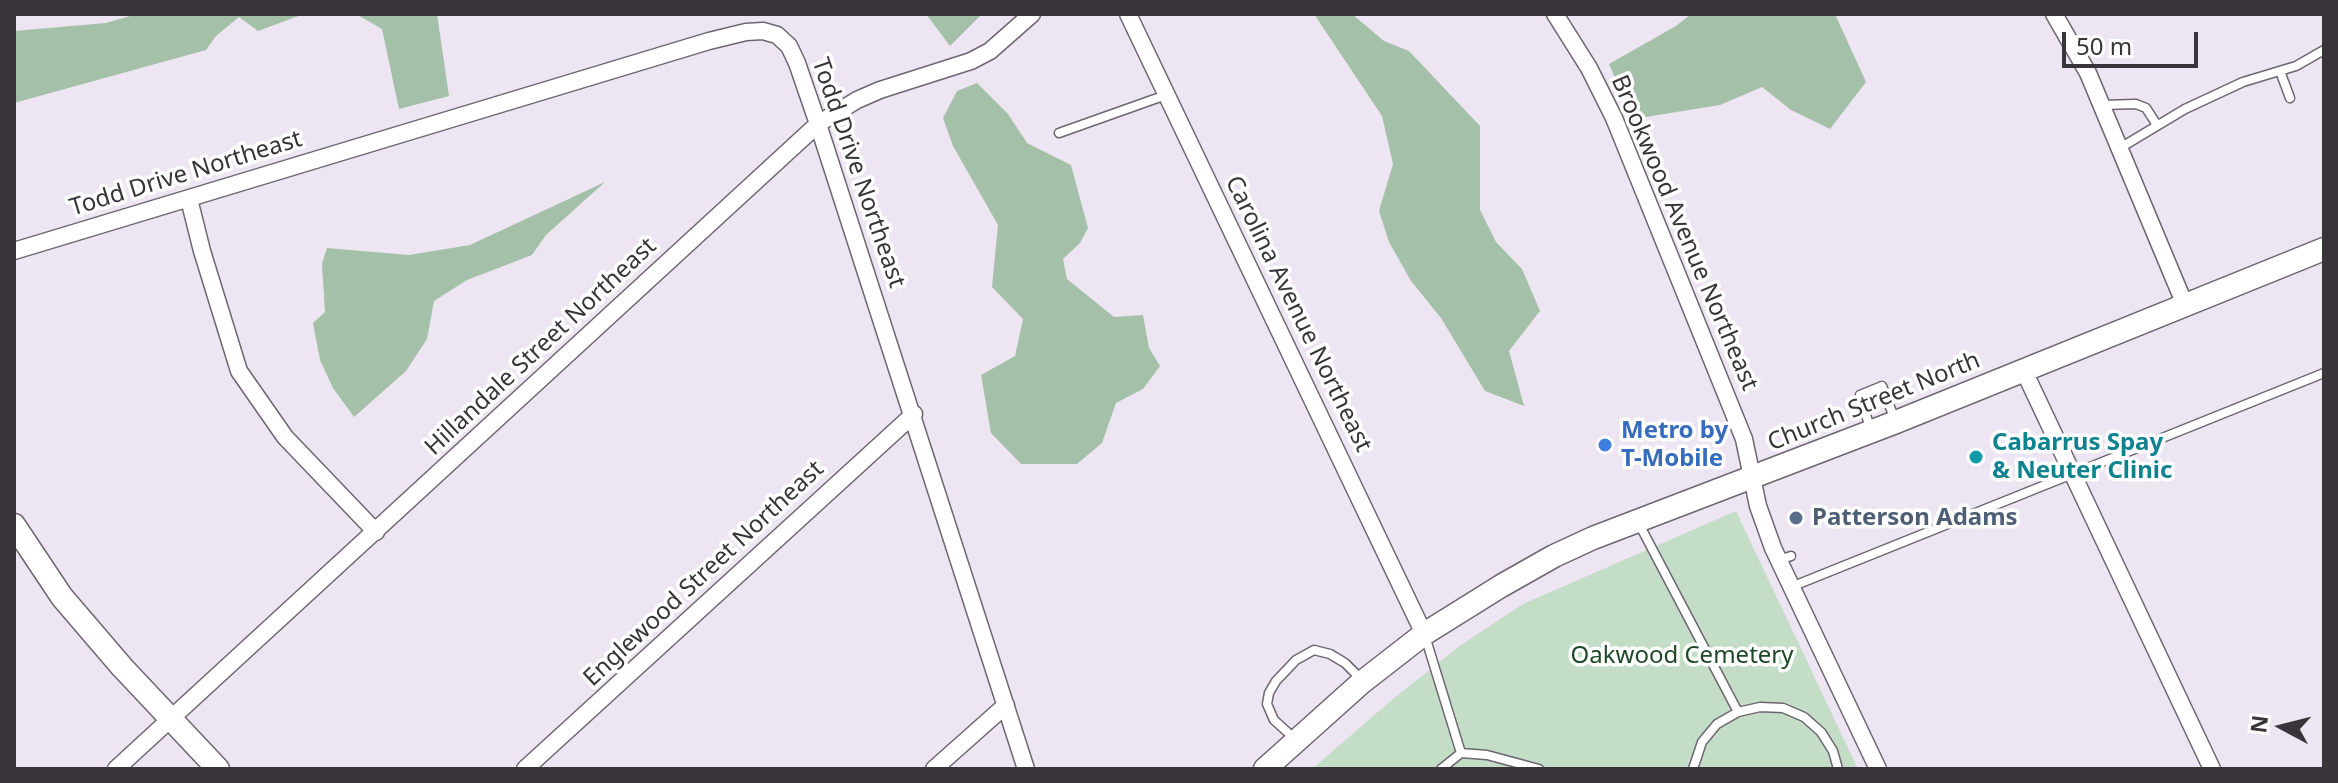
<!DOCTYPE html>
<style>
body{margin:0}
#map{position:relative;width:2338px;height:783px;overflow:hidden;background:#eee5f2;font-family:"Noto Sans",sans-serif}
canvas{display:block}
.frame{position:absolute;inset:0;border:16px solid #383439;pointer-events:none}
.north{position:absolute;left:2242px;top:687px;width:80px;height:80px;-webkit-text-stroke:6px #fff;paint-order:stroke;rotate:277deg;font-size:22px;font-weight:700;line-height:32px;text-align:center;color:#383439}
.north::after{content:'';display:block;margin:auto;width:28px;height:36px;background:#383439;clip-path:polygon(50% 0,100% 100%,50% 72%,0 100%)}
.scale{position:absolute;left:2062px;top:32px;width:136px;height:36px;box-sizing:border-box;border:4px solid #383439;border-top:0;padding-left:10px;font-size:24px;line-height:28px;white-space:nowrap;color:#383439;-webkit-text-stroke:6px #fff;paint-order:stroke}
</style>
<div id="map">
<canvas width="2338" height="783"></canvas>
<div class="frame"></div>
<div class="north">N</div>
<div class="scale">50 m</div>
</div>
<script>
const c = document.querySelector('canvas').getContext('2d');
c.lineJoin = 'round';
function paint(path, color) {
  c.fillStyle = color;
  c.fill(path, 'evenodd');
}
function poly(rows) {
  const path = new Path2D();
  for (const r of rows) {
    path.moveTo(r[0], r[1]);
    for (let i = 2; i < r.length; i += 2) path.lineTo(r[i], r[i + 1]);
  }
  return path;
}
function strokePath(path, color, width, dash) {
  c.strokeStyle = color;
  c.lineWidth = width;
  c.lineCap = dash ? 'butt' : 'round';
  c.setLineDash(dash || []);
  c.stroke(path);
}
function drawText(font, color, halo, rows, align = 'center') {
  c.font = font + ' "Noto Sans",sans-serif';
  c.lineWidth = 7;
  c.setLineDash([]);
  c.textBaseline = 'middle';
  c.strokeStyle = halo;
  c.fillStyle = color;
  for (const [text, x, y, turn = 0] of rows) {
    c.save();
    c.translate(x, y);
    c.rotate((+turn || 0) * Math.PI / 180);
    c.textAlign = isNaN(turn) ? turn : align;
    if (halo) c.strokeText(text, 0, 0);
    c.fillText(text, 0, 0);
    c.restore();
  }
}
paint(poly([
 [1736,511,1858,769,1312,769,1394,698,1461,645,1523,604]
]), '#c4ddc7');
paint(poly([
 [137,14,304,14,258,31,239,17,216,36,206,50,14,103,14,31,106,23],
 [356,14,437,14,449,96,399,109,382,29],
 [926,14,982,14,950,46],
 [1314,14,1352,14,1384,41,1409,51,1480,126,1480,210,1496,242,1522,269,1540,311,1509,351,1524,406,1485,391,1441,318,1411,281,1389,242,1379,211,1393,164,1382,116],
 [1691,14,1835,14,1866,82,1830,129,1791,110,1762,87,1720,105,1633,119,1609,64,1676,26],
 [977,83,1008,114,1027,143,1071,165,1088,228,1080,243,1063,259,1067,279,1114,317,1143,315,1149,348,1160,366,1143,389,1116,403,1102,443,1077,464,1021,464,991,433,981,375,1015,356,1023,319,992,287,998,225,953,146,943,118,957,91],
 [605,182,546,235,532,255,467,280,434,301,427,339,406,371,354,417,333,388,320,360,313,323,325,312,322,264,327,248,409,255,470,245]
]), '#a5c0a8');
const lane = poly([
 [2280,71,2290,98],
 [2102,105,2136,104,2146,108,2157,125],
 [1059,133,1166,95],
 [2120,148,2185,109,2243,82,2296,66,2324,50],
 [1871,431,1860,395,1882,386,1895,420],
 [1638,522,1738,712],
 [1779,560,1791,556],
 [1791,587,2324,373],
 [1425,636,1461,753],
 [1294,738,1274,720,1267,704,1269,693,1276,681,1296,660,1314,650,1330,654,1345,663,1363,681],
 [1441,769,1461,753,1487,755,1539,769],
 [1693,769,1702,742,1717,724,1738,712,1760,707,1783,708,1804,717,1821,732,1833,751,1838,769]
]);
const street = poly([
 [1128,14,1424,634],
 [1555,14,1589,68,1614,118,1744,439,1758,506,1773,548,1878,769],
 [2054,14,2088,73,2185,305],
 [189,199,202,251,239,371,285,437,376,532],
 [14,251,709,41,746,32,763,31,777,35,789,46,797,63,818,124,1026,769],
 [2024,371,2212,769],
 [116,769,818,124,857,100,880,90,971,61,990,51,1032,14],
 [525,769,914,414],
 [934,769,1006,705]
]);
const secondary = poly([
 [14,525,62,597,122,667,218,769],
 [1265,769,1361,683,1424,634,1501,586,1554,556,1593,538,1896,422,2324,249]
]);
strokePath(lane, '#6d6570', 11);
strokePath(street, '#6d6570', 19);
strokePath(secondary, '#6d6570', 25);
strokePath(lane, '#fff', 8);
strokePath(street, '#fff', 16);
strokePath(secondary, '#fff', 22);
for (const [x, y, r, color] of [
 [1605,445,8,"#3f7fe0"],
 [1976,457,8,"#0f9aa8"],
 [1796,518,8,"#5c6f8a"]
]) {
  const dot = new Path2D();
  dot.arc(x, y, r, 0, 2 * Math.PI);
  c.fillStyle = color;
  c.fill(dot);
  strokePath(dot, '#fff', 3);
}
drawText('24px', '#383439', '#fff', [
 ["Todd Drive Northeast",858,173,71],
 ["Todd Drive Northeast",186,174,-17],
 ["Brookwood Avenue Northeast",1684,233,67],
 ["Carolina Avenue Northeast",1298,314,64],
 ["Hillandale Street Northeast",541,347,-43],
 ["Church Street North",1874,402,-22],
 ["Englewood Street Northeast",704,574,-43]
]);
drawText('bold 24px', '#366cbe', '#fff', [
 ["Metro by",1621,431],
 ["T-Mobile",1621,459]
], 'left');
drawText('bold 24px', '#0d838f', '#fff', [
 ["Cabarrus Spay",1992,443],
 ["& Neuter Clinic",1992,471]
], 'left');
drawText('bold 24px', '#4e5e75', '#fff', [
 ["Patterson Adams",1812,518]
], 'left');
drawText('24px', '#1e4826', '#fff', [
 ["Oakwood Cemetery",1682,656]
]);
</script>
